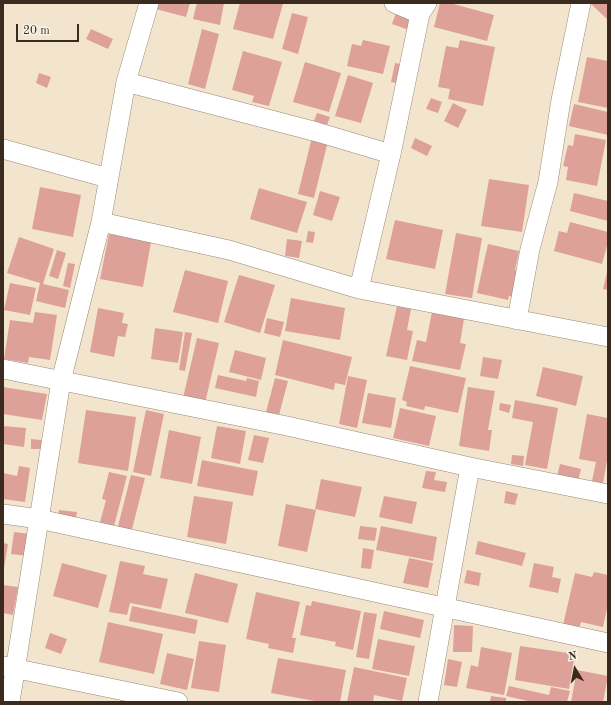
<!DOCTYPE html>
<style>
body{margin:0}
#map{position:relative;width:611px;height:705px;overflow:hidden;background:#f3e5cd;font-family:"Old Standard TT",serif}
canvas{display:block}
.frame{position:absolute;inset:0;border:4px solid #3b2a1e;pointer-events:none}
.north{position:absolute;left:555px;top:649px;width:40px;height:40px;-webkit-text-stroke:3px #f7f3e8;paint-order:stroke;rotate:350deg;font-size:11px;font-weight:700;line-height:16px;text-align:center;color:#3b2a1e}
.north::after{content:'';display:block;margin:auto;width:14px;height:18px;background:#3b2a1e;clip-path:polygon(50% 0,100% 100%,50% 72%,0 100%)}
.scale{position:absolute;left:16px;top:24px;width:63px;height:18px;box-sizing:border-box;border:2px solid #3b2a1e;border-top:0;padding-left:5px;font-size:12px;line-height:14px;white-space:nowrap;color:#3b2a1e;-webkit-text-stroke:3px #f7f3e8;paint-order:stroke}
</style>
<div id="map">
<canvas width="611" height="705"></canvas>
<div class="frame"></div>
<div class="north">N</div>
<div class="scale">20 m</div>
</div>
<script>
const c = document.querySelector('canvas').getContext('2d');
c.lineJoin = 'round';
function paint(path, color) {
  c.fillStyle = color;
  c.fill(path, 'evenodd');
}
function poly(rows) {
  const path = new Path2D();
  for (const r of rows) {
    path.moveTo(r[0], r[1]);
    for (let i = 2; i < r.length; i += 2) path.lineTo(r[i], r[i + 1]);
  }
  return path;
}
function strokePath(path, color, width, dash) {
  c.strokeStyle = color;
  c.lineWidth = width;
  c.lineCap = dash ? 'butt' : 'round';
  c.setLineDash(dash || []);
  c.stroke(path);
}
paint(poly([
 [153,3,190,3,186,17,152,8],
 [197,3,224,3,220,25,193,19],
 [240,3,283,4,273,39,233,29],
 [440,3,450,3,494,15,487,41,434,27],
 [592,3,608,3,608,20,591,4],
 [292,13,308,17,298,54,282,49],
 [396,13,413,19,409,30,392,24],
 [91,29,113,39,108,49,86,39],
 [202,29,219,34,205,89,188,84],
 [363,40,390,46,383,74,347,66,352,44,361,46],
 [460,40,495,47,483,106,448,99,450,89,438,87,446,46,458,48],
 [243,51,282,62,269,106,252,102,254,96,232,90],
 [587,57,608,61,608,108,578,102],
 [305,62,341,73,329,112,293,102],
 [395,63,405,65,402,84,391,82],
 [39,73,51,77,47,88,36,83],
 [348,75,373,83,361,123,335,116],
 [431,98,442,102,438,113,426,109],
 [453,103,467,110,458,128,444,121],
 [574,104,608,112,608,135,569,126],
 [317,113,330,117,327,125,314,121],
 [575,134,606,140,597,186,566,180,568,167,563,166,568,145,573,146],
 [312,137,328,141,314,198,298,194],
 [415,138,432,146,427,156,411,148],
 [489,179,529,185,522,232,481,226],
 [40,187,81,195,73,237,32,229],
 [259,188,307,202,297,233,250,219],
 [320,191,340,197,332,221,313,215],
 [574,193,608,201,608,221,570,211],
 [395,220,443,230,435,269,386,259],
 [570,222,608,232,608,242,602,264,554,251,559,231,567,233],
 [308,231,315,232,313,243,306,242],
 [456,233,482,238,472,298,445,294],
 [109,234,151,242,143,287,100,279],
 [19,237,54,249,43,284,69,290,65,308,36,301,40,283,7,273],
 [287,239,302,241,299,258,285,256],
 [488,244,519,251,515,270,520,271,514,297,509,296,508,300,477,293],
 [57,250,66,253,58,279,49,276],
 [68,263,75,264,70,288,63,286],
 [608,268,608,290,603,289],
 [185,270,228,281,218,323,173,312],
 [239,275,275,285,260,333,224,322],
 [10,283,36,288,30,315,4,310],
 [291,298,345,308,340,340,285,331],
 [397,306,411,309,407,330,413,331,407,360,386,356],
 [98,308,124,313,122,323,128,324,125,337,118,336,114,357,90,352],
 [35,312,57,315,50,360,29,357,28,363,4,359,10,320,33,323],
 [432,312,464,319,460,343,466,344,460,370,412,361,417,340,426,342],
 [267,318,284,322,280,337,264,333],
 [155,328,183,332,178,363,151,359],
 [185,332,192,333,185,371,179,370],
 [197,338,219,343,205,403,183,398],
 [283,340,352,357,345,385,335,383,334,390,275,375],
 [235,350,266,358,261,380,229,372],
 [483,357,502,360,498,379,480,376],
 [410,366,466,378,458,413,425,406,424,410,406,406,407,402,402,400],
 [543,367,583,376,576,406,536,396],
 [218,375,246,381,247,378,259,381,256,397,215,388],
 [348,376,367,380,357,428,339,424],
 [275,378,288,381,279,415,266,412],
 [3,387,47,394,42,420,3,414],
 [468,387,495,391,488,430,492,430,489,451,459,446],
 [368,393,396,398,391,428,362,423],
 [515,400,558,408,547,469,525,465,533,422,512,418],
 [500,403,511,405,509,413,499,410],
 [400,408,436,416,429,446,393,438],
 [86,410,136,417,128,471,78,463],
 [146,410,164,414,151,476,133,472],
 [587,414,608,418,608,455,603,483,592,481,596,462,579,459],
 [3,426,26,428,24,447,3,444],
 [217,426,246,431,240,464,211,458],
 [169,430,201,437,192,484,160,478],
 [254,435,269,438,263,463,248,460],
 [31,439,41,440,41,449,31,449],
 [512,455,524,456,523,466,511,464],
 [202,460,258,471,253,496,197,486],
 [560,464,581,469,578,481,557,476],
 [19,466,30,468,25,502,3,499,3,473,17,476],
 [426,471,436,472,434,480,447,482,445,492,422,488],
 [109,472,127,476,113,530,99,526,106,500,102,499],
 [131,475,145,478,131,533,117,530],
 [321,479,362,487,355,517,315,509],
 [506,491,518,494,515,505,504,503],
 [194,496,233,502,226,544,187,537],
 [384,496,417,502,412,524,379,517],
 [286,504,316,510,307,552,278,546],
 [59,510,77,512,75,523,57,521],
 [360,526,377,528,375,541,358,539],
 [381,526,437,537,433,561,376,550],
 [14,532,31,534,28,556,11,554],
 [478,541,526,553,522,566,475,554],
 [3,543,8,544,4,568,3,568],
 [363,548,374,550,371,569,361,568],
 [409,558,433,563,428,588,403,583],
 [120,561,145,566,143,574,168,579,161,609,130,603,127,615,109,612],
 [62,563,107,575,98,608,53,596],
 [534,563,554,567,552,577,561,579,558,593,529,587],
 [467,570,481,573,479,586,464,583],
 [594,572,608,575,608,604,603,627,581,622,579,629,563,625,575,573,592,577],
 [195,573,238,584,228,623,185,613],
 [3,585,18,587,13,615,3,613],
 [256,592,300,602,292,638,296,638,293,653,268,648,269,644,246,639],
 [312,601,361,611,353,650,335,646,336,642,300,635,306,605,311,606],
 [132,606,198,620,195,634,129,621],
 [384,611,424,620,420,638,380,629],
 [364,612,377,614,369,659,356,657],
 [108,622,163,634,154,674,99,662],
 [454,625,473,626,472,652,453,652],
 [50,633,67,639,61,654,45,648],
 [378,639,415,646,409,676,372,669],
 [199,641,226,645,219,692,191,688],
 [520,646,575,654,569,689,515,680],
 [481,647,512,653,504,695,466,688,471,665,478,667],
 [167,653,194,659,187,690,160,684],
 [278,658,346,670,340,702,320,702,271,693],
 [448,659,462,662,457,687,444,685],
 [354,667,407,678,402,701,374,695,373,702,347,702],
 [577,670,608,676,603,702,571,702],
 [509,686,549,695,551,687,570,691,567,702,532,702,506,696],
 [491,696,506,698,506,702,490,702]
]), '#dda199');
const minor = poly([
 [394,3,420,14],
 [126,82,317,132,391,154],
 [3,149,108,178],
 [101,222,229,250,359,289,608,337],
 [359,289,391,154,420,14,427,3],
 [517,320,530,249,548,182,561,100,581,3],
 [3,369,287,426,470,467,608,494],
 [3,514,39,519,608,643],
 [3,666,178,702],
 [10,702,61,381,101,222,126,82,149,3],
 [428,702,470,467]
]);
strokePath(minor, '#978876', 20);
strokePath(minor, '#fff', 19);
</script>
